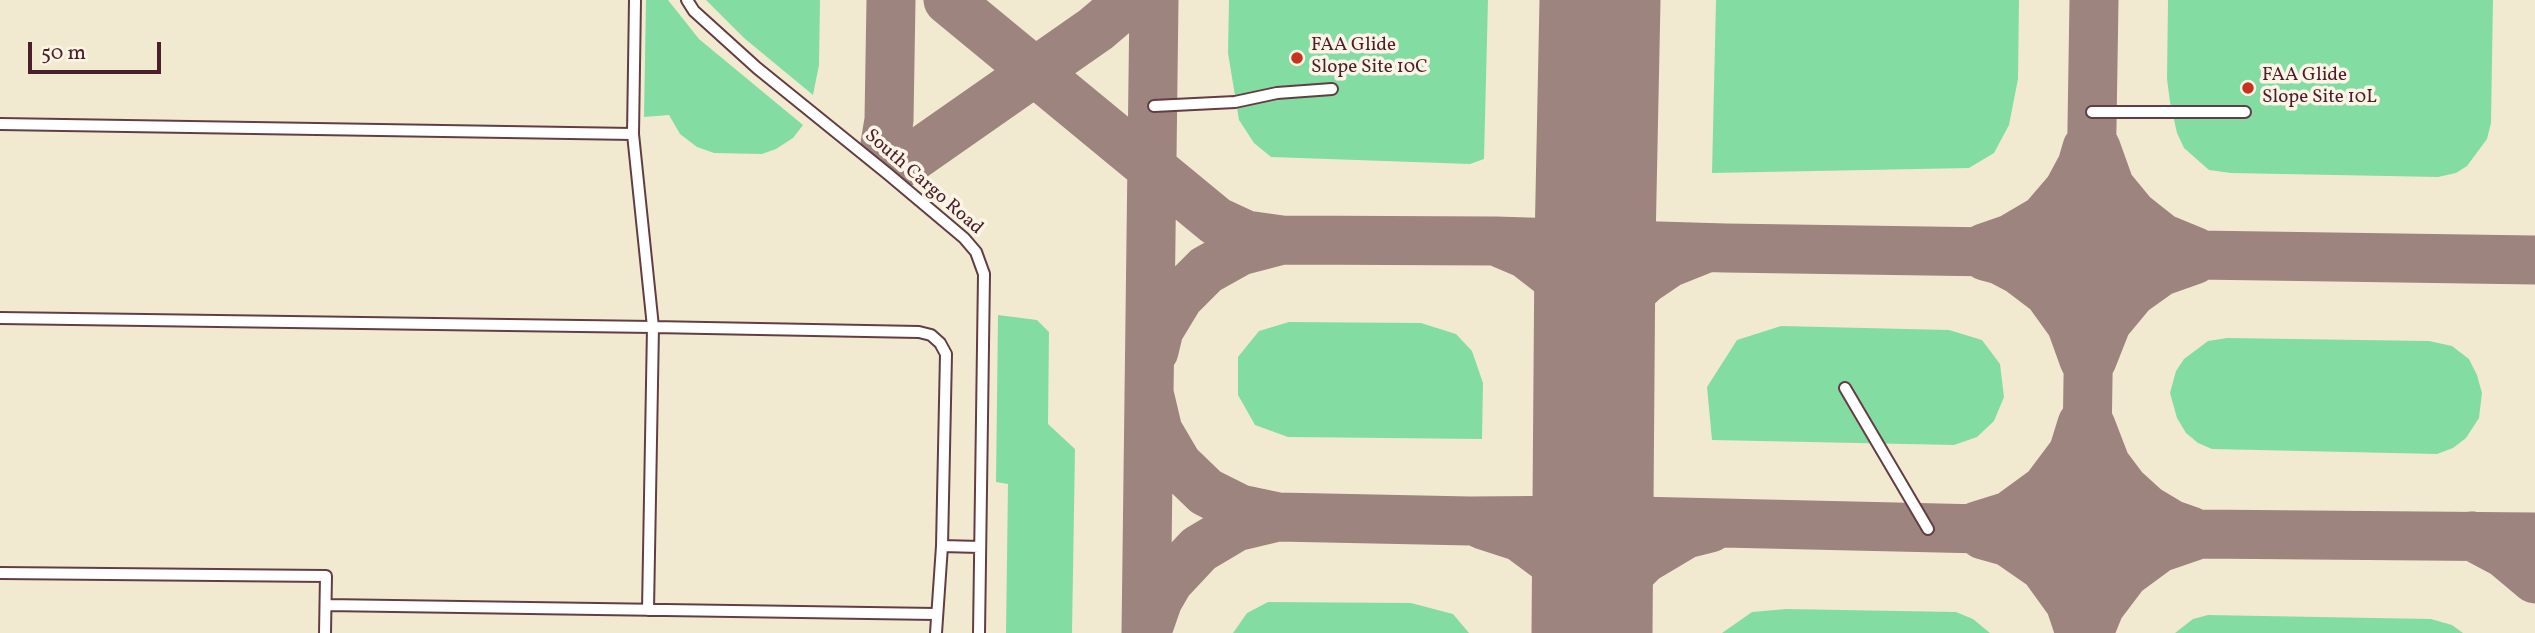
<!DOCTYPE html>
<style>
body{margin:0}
#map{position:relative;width:2535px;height:633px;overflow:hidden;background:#f2ead0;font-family:Vollkorn,serif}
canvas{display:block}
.scale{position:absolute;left:28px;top:42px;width:133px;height:32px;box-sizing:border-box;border:4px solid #4a1f2b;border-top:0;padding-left:9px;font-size:21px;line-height:24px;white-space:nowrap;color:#4a1f2b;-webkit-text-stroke:5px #fcf5e5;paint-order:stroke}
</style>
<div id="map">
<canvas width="2535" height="633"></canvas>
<div class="scale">50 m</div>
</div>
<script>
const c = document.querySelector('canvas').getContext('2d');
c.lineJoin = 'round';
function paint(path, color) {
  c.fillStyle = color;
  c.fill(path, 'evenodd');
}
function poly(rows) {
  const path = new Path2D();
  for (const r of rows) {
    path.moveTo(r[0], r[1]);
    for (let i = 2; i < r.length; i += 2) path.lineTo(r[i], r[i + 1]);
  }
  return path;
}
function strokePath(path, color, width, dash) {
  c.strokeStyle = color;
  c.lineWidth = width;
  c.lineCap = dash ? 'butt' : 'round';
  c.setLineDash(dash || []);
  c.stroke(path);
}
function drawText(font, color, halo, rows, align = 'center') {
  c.font = font + ' Vollkorn,serif';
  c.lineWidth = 7;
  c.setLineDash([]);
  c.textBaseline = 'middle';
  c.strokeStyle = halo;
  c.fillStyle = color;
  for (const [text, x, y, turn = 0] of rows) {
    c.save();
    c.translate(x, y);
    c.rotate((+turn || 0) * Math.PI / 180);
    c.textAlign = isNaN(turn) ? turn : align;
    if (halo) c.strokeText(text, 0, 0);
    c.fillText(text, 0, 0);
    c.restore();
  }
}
paint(poly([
 [646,0,668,0,699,39,803,125,793,138,776,149,762,154,714,153,697,147,680,134,669,115,644,117],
 [706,0,820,0,819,65,813,95,744,38],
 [1229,0,1488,0,1484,159,1470,164,1271,157,1254,143,1239,120,1228,53],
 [1716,0,2019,0,2018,79,2009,125,1994,153,1969,168,1712,173],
 [2168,0,2493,0,2491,123,2487,139,2467,166,2456,173,2438,177,2231,173,2209,170,2184,148,2177,133,2170,102,2167,79],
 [998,315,1037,320,1049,332,1048,424,1075,449,1072,633,1006,633,1008,484,996,482],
 [1289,322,1421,323,1456,334,1472,351,1483,383,1482,439,1288,437,1255,425,1238,395,1238,357,1259,331],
 [1781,326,1949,330,1982,340,2000,364,2004,397,1994,421,1977,437,1954,445,1712,440,1707,387,1737,340],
 [2227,338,2429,341,2452,346,2469,359,2477,375,2482,393,2479,418,2466,438,2453,448,2437,454,2212,449,2198,443,2186,433,2177,418,2170,393,2176,371,2184,359,2208,341],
 [1268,602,1411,603,1453,614,1469,633,1233,633,1247,613],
 [1786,609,1956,612,1973,619,1990,633,1722,633,1752,612],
 [2208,615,2431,619,2452,625,2463,633,2175,633,2193,619]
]), '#83dda3');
strokePath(poly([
 [948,0,1216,221,1246,235,1282,240,1495,241,1725,248,2535,260],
 [885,144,889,120,891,0],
 [2096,148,2110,187,2133,215,2162,238,2196,252],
 [907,161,1096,29,1130,0],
 [1500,243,1526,254,1553,275,1577,305,1588,329,1594,354,1604,326,1622,301,1644,280,1669,263,1704,249],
 [1984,248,2010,239,2044,219,2068,191,2082,165,2087,148],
 [1985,256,2000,260,2019,270,2048,292,2071,324,2084,360],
 [1154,351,1159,330,1179,297,1206,270,1240,251,1282,240],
 [2092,360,2107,322,2132,292,2160,272,2194,260],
 [1149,393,1158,431,1178,465,1206,492,1240,509,1278,517,1470,521,1593,520,2199,534,2535,537],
 [2091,426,2106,465,2124,489,2146,509,2171,524,2191,531],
 [1483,525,1520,537,1551,560,1573,591,1592,623,1615,588,1644,559,1686,534,1710,528],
 [1977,526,2009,516,2046,489,2073,453,2082,424],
 [1983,535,2008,542,2044,567,2070,603,2080,633],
 [2472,536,2504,553,2535,579],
 [1150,623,1158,600,1169,581,1199,549,1236,527,1278,517],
 [1146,633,1154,0],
 [2084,633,2094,0],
 [2089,633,2100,606,2125,573,2159,548,2194,536]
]), '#9e847e', 49);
strokePath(poly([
 [1592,633,1595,245,1600,0]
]), '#9e847e', 121);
const service = poly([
 [635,0,633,134,653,327,648,610],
 [687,0,694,11,757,68,888,174,964,238,976,252,984,274,979,633],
 [1154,106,1235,102,1277,93,1332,89],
 [2092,112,2245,112],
 [0,124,633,134],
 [0,318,653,327,919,332,931,335,940,343,946,354,942,546,936,633],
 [1845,388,1928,529],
 [942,546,980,547],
 [0,573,326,576,325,633],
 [326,605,936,614]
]);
strokePath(service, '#633d44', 14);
strokePath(service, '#fff', 10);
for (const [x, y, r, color] of [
 [1297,58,7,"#c8321e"],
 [2248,88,7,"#c8321e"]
]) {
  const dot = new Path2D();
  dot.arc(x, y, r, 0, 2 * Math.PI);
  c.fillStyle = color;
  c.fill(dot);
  strokePath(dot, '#fcf5e5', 2.5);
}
drawText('19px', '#4a1f2b', '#fcf5e5', [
 ["FAA Glide",1311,47],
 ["Slope Site 10C",1311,69],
 ["FAA Glide",2262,77],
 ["Slope Site 10L",2262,99]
], 'left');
drawText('19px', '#4a1f2b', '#fcf5e5', [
 ["South Cargo Road",923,183,41]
]);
</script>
